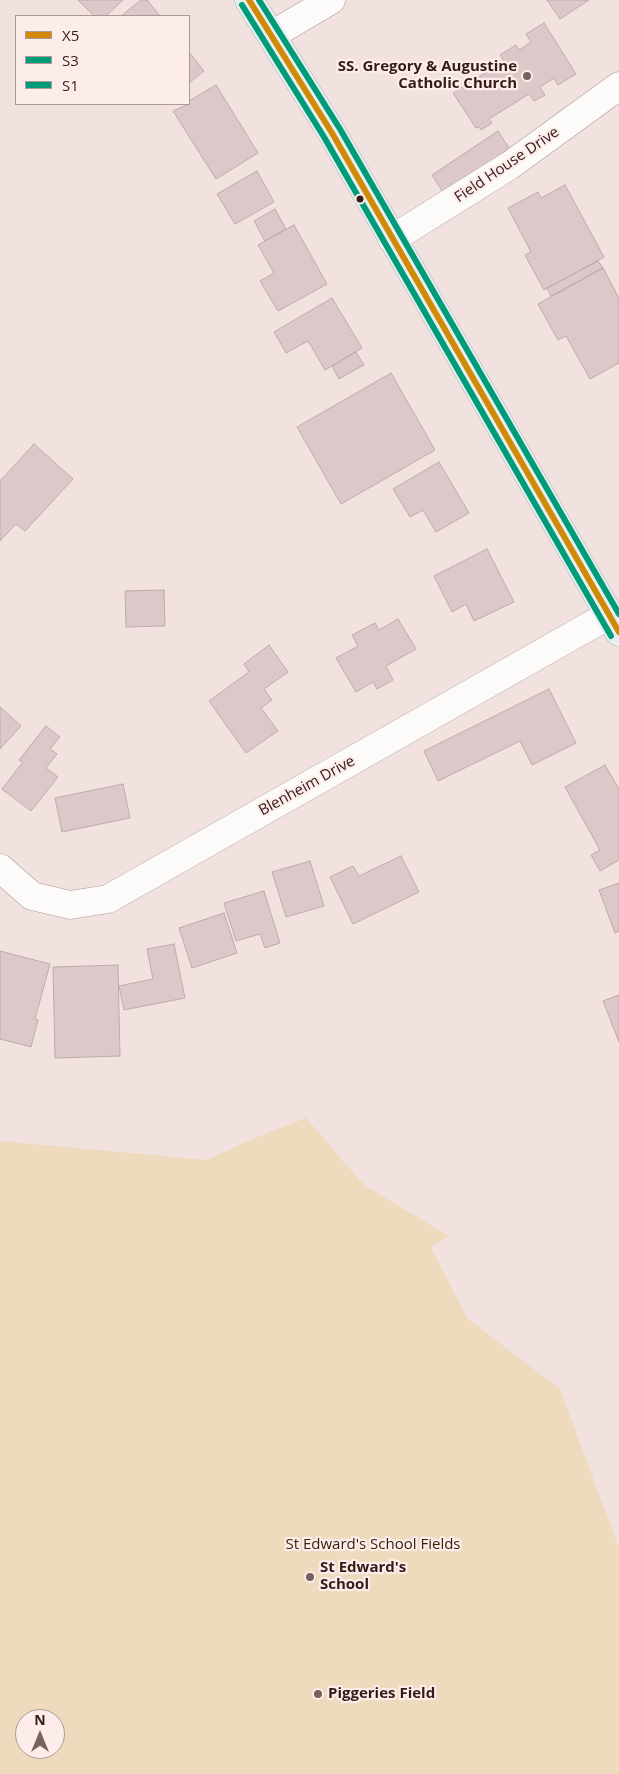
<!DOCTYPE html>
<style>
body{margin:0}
#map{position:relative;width:619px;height:1774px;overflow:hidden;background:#f1e2e0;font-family:"Open Sans",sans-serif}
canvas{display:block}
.legend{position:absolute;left:15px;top:15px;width:175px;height:90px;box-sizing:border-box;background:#fcedeb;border:1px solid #ac9997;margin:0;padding:6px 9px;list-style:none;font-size:15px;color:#341b18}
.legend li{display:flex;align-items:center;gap:10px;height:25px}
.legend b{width:25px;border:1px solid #ac9997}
.north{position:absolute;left:15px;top:1709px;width:50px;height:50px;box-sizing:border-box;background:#fcedeb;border:1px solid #ac9997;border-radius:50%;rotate:0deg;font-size:14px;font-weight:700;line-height:20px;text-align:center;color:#341b18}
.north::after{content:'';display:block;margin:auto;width:18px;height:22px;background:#76615e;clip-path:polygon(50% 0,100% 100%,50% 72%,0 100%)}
</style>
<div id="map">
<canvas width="619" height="1774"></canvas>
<ul class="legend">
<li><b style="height:6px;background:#d08a05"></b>X5</li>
<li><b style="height:6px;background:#009b79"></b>S3</li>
<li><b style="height:6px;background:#009b79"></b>S1</li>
</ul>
<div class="north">N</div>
</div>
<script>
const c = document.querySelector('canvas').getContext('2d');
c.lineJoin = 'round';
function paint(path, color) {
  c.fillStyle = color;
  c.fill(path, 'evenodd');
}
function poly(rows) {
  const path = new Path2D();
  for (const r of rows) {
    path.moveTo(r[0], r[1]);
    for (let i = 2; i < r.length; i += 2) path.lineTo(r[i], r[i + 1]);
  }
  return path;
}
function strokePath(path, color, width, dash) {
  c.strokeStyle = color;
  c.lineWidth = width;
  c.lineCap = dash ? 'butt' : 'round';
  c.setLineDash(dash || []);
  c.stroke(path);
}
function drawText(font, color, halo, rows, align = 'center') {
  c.font = font + ' "Open Sans",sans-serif';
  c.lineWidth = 4.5;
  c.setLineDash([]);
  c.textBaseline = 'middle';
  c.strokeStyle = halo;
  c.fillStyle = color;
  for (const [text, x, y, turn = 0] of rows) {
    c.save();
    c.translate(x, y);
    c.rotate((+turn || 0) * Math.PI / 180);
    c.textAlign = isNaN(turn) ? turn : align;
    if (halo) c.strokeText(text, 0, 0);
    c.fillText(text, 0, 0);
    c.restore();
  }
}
paint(poly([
 [306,1118,364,1185,449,1236,431,1247,467,1318,560,1389,619,1548,619,1774,0,1774,0,1141,207,1160,252,1139],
 [25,1719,55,1719,55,1749,25,1749]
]), '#eedabc');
const building = poly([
 [78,0,123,0,106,16,94,16,78,0],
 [141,0,147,0,160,16,121,16,141,0],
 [547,0,589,0,560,19,547,0],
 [544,23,576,74,558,85,554,78,540,87,545,95,534,101,529,94,489,119,492,123,481,130,479,127,476,128,453,93,504,61,500,55,516,45,519,50,531,42,526,34,544,23],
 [189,52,204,71,189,83,189,52],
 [216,85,258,153,216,179,173,111,189,104,189,101,216,85],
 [498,131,511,151,444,194,432,175,498,131],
 [257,171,274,202,235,224,217,194,257,171],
 [565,185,604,257,544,290,525,255,531,252,508,208,538,192,541,198,565,185],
 [275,209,286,229,265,241,254,221,275,209],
 [294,225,327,284,278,311,260,281,274,273,258,245,294,225],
 [598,261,603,268,551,296,547,288,598,261],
 [603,268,619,298,619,363,590,379,566,336,558,340,538,304,603,268],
 [332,298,362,348,325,370,308,341,286,353,274,332,332,298],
 [356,352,364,365,339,379,332,366,356,352],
 [391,373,435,450,341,504,297,427,391,373],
 [34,444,73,479,25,531,16,524,0,541,0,481,34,444],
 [439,462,469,513,436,532,423,510,410,517,393,489,439,462],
 [487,549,514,602,474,621,466,604,452,612,434,576,487,549],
 [164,590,165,626,126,627,125,591,164,590],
 [398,619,416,649,386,666,393,680,377,689,373,682,356,692,336,658,358,646,352,635,375,623,379,630,398,619],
 [269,645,288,672,264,689,272,700,261,708,278,731,246,753,209,701,249,672,244,664,269,645],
 [549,689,576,743,532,765,520,741,438,781,424,751,549,689],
 [0,707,21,726,0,749,0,707],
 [46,726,60,737,50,749,57,754,46,768,58,777,31,811,2,789,23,762,19,760,46,726],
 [605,765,619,789,619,860,600,871,591,855,600,850,565,787,605,765],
 [123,784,130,818,62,832,55,798,123,784],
 [401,856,419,892,353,924,330,877,353,866,359,876,401,856],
 [310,861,324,906,286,917,272,872,310,861],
 [619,883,619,931,615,933,599,890,619,883],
 [264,891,280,943,265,948,260,934,236,941,224,903,264,891],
 [224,913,237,953,192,968,179,928,224,913],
 [174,944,185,998,124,1010,119,986,153,979,147,949,174,944],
 [0,951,50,964,35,1019,38,1020,31,1047,0,1039,0,951],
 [118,965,120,1056,55,1058,53,967,118,965],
 [619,995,619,1042,603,1001,619,995]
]);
paint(building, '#dcc8c9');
strokePath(building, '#bdaaac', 1);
const minor = poly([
 [272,35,331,0],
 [392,239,509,166,619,86],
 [0,868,32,896,70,905,108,899,609,615]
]);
const major = poly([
 [249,0,332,133,619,632]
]);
strokePath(minor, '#ac9997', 29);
strokePath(major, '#adb3b4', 29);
strokePath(minor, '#fdfbfa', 28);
strokePath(major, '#e8eff0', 28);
strokePath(poly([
 [249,0,332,133,619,632]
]), '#d08a05', 6);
strokePath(poly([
 [242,5,324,137,611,636]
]), '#009b79', 6);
strokePath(poly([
 [259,0,340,129,619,614]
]), '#009b79', 6);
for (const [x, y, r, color] of [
 [527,76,5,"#76615e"],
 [360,199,4.5,"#341b18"],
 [310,1577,5,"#76615e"],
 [318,1694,5,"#76615e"]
]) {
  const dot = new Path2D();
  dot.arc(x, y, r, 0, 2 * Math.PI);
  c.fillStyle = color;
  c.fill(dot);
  strokePath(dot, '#fcedeb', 2);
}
drawText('bold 15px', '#341b18', '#fcedeb', [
 ["SS. Gregory & Augustine",517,67,"right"],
 ["Catholic Church",517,84,"right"],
 ["St Edward's",320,1568],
 ["School",320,1585],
 ["Piggeries Field",328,1694]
], 'left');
drawText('15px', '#341b18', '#fcedeb', [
 ["Field House Drive",507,165,-34],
 ["Blenheim Drive",307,786,-29]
]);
drawText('15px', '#32270c', '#fcedeb', [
 ["St Edward's School Fields",373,1545]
]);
</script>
